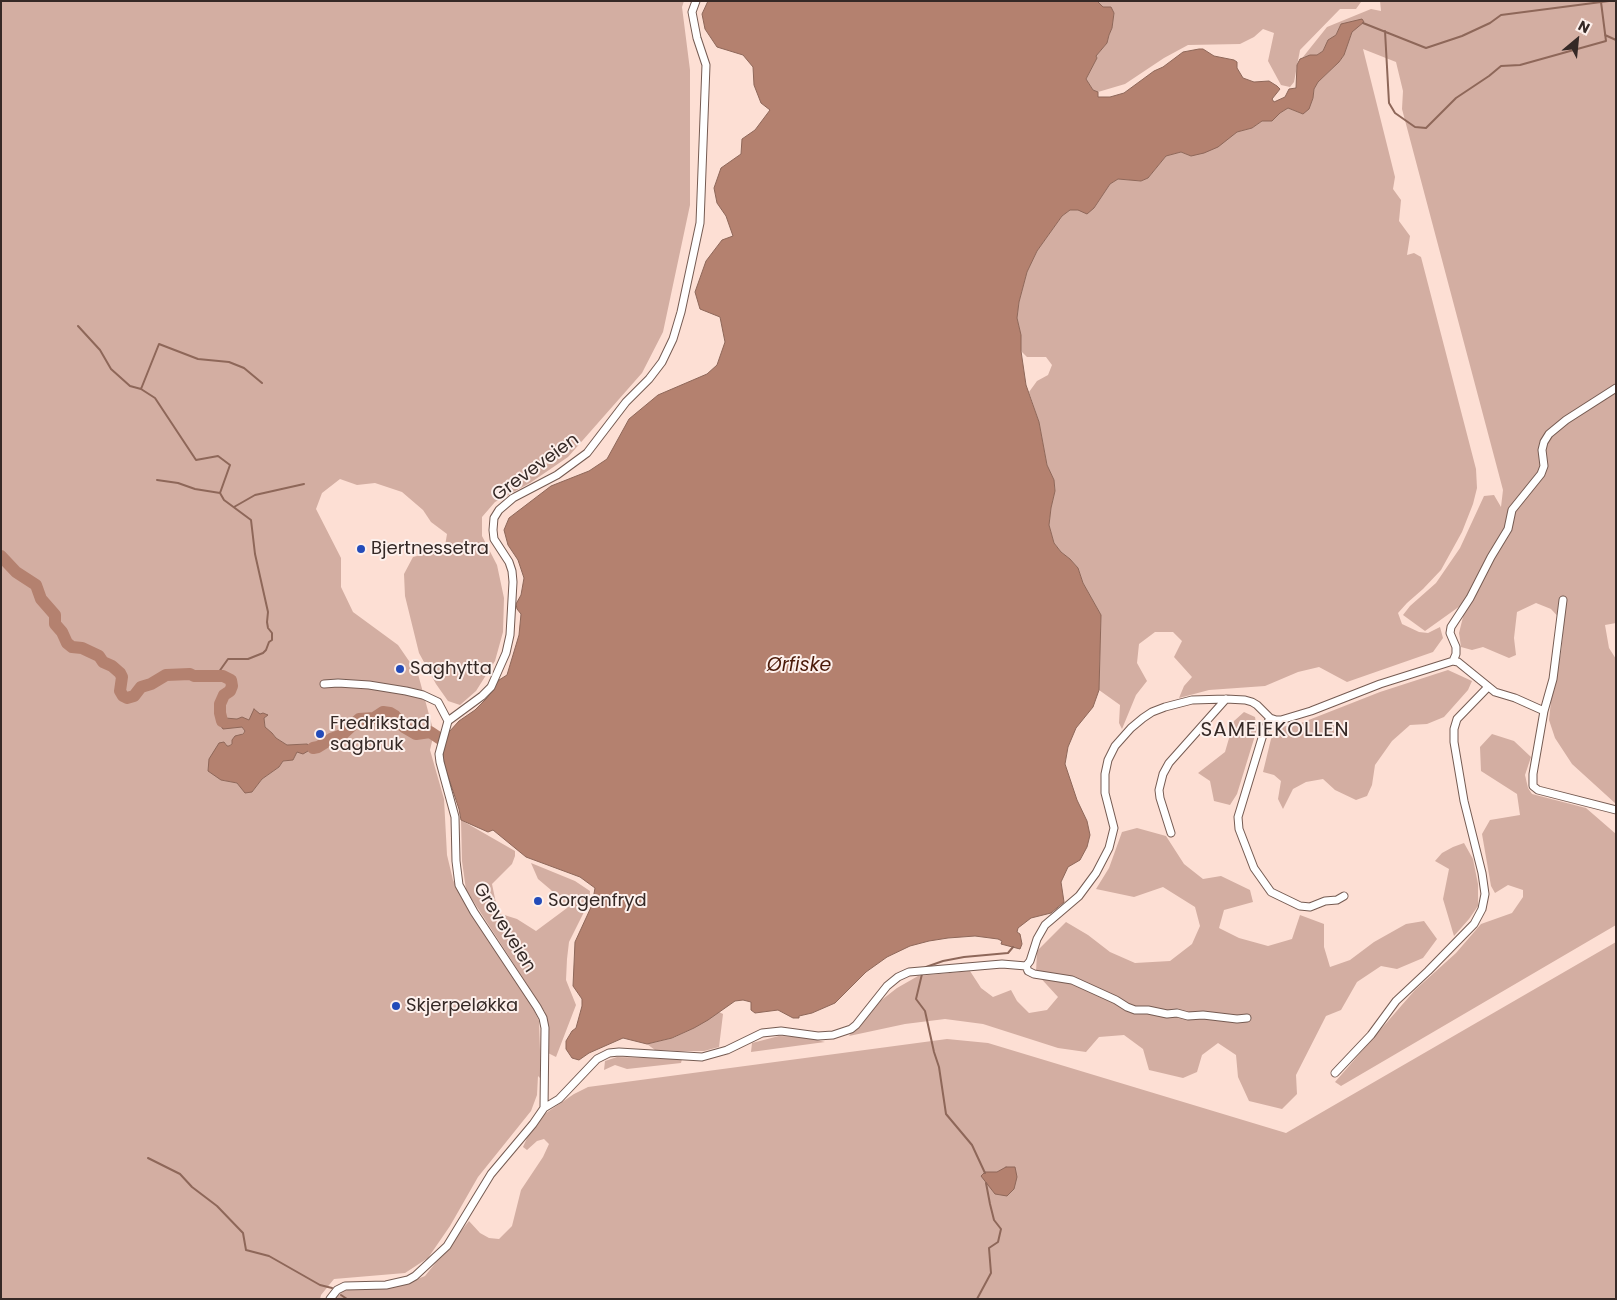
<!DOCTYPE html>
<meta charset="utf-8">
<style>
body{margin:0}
#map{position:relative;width:1617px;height:1300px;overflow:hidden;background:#fddfd4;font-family:Poppins,sans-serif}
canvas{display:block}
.frame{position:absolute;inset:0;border:2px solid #352926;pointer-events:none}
.north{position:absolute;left:1552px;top:15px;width:50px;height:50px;-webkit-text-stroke:4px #fdf0ec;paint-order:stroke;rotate:28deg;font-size:14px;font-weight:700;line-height:20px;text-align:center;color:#352926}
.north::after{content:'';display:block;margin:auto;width:18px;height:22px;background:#352926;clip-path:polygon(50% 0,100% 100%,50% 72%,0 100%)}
</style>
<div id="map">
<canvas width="1617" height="1300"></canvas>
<div class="frame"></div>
<div class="north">N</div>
</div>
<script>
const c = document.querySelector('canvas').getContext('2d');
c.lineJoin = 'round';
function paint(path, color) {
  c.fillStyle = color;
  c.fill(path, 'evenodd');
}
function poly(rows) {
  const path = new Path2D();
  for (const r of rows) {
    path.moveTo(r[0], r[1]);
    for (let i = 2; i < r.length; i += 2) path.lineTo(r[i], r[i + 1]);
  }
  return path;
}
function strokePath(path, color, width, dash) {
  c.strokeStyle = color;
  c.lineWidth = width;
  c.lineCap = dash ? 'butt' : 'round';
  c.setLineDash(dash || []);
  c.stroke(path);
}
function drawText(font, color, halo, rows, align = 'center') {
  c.font = font + ' Poppins,sans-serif';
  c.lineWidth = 4;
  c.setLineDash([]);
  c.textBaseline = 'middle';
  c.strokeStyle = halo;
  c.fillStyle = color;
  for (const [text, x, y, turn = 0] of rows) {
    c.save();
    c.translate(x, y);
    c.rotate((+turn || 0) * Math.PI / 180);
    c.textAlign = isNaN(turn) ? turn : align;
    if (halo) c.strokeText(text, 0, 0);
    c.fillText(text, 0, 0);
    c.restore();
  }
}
paint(poly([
 [1,1,684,1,682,7,690,70,690,205,663,332,642,373,568,457,530,483,495,502,482,517,482,536,497,565,504,598,503,632,495,661,476,691,460,705,448,701,436,684,419,653,405,596,404,574,413,557,429,553,445,546,447,534,431,522,423,510,402,492,375,483,357,485,340,479,322,493,316,509,341,558,341,587,353,612,398,645,418,674,434,733,430,750,444,799,447,855,453,880,470,913,532,1006,539,1021,541,1079,538,1076,537,1095,531,1111,478,1177,450,1226,428,1258,405,1273,334,1279,321,1295,320,1299,1,1299],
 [267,715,264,718,265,728,272,733,276,738,287,745,307,744,297,752,293,760,283,761,279,767,262,779,252,792,237,783,221,780,224,742,227,746,229,746,245,731,242,727,233,726,225,718,249,720],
 [1097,1,1361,1,1361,2,1356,9,1340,9,1300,50,1294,82,1290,87,1281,85,1268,61,1274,33,1263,29,1254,37,1240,44,1188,45,1164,58,1125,84,1098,92,1093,90,1086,79,1097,58,1096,56,1107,43,1109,35,1112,28,1114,13,1108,7,1103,7],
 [1380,1,1616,1,1616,623,1605,625,1609,648,1616,659,1616,804,1572,764,1555,738,1549,720,1551,701,1561,652,1564,623,1551,609,1536,603,1517,612,1514,638,1516,655,1509,658,1483,647,1472,650,1461,647,1459,633,1467,601,1425,631,1403,615,1410,606,1436,583,1460,548,1484,496,1494,495,1501,507,1503,490,1402,109,1403,91,1396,62,1363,49,1395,177,1393,189,1401,200,1399,221,1410,236,1407,255,1414,253,1421,257,1476,469,1477,488,1473,504,1462,532,1441,570,1423,589,1407,603,1398,613,1402,624,1419,632,1428,633,1440,627,1443,638,1433,652,1347,682,1319,667,1298,672,1265,686,1209,690,1179,698,1184,686,1192,677,1174,657,1182,641,1173,632,1155,632,1139,644,1137,663,1147,681,1136,695,1122,729,1119,723,1120,705,1099,690,1101,615,1083,583,1078,568,1070,559,1061,552,1054,543,1049,525,1051,508,1055,491,1054,480,1047,465,1039,422,1029,392,1037,381,1048,375,1052,365,1046,357,1027,357,1021,351,1021,335,1017,318,1019,302,1027,272,1037,251,1062,216,1070,210,1078,210,1094,208,1110,184,1118,179,1141,181,1148,178,1166,156,1181,152,1191,156,1237,132,1252,128,1262,121,1272,121,1280,113,1288,108,1303,114,1313,98,1314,89,1318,82,1339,62,1344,55,1352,32,1341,24,1336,35,1328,41,1323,51,1317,55,1303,57,1327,27,1371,9,1381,11],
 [1448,670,1472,681,1468,690,1444,717,1427,724,1410,725,1392,741,1375,765,1372,785,1367,796,1356,800,1335,790,1323,779,1306,782,1293,789,1283,809,1278,799,1281,781,1274,775,1263,772,1271,739,1281,727,1301,723,1380,692],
 [1244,712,1255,717,1257,729,1237,794,1230,805,1214,801,1210,781,1198,773,1225,752,1234,721],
 [1492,734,1514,741,1531,757,1525,775,1528,788,1532,794,1586,808,1616,834,1616,925,1341,1086,1335,1082,1415,990,1456,953,1481,924,1512,913,1523,897,1523,890,1508,885,1495,893,1491,886,1482,834,1490,820,1520,815,1517,794,1481,771,1480,747],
 [461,820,515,851,515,856,512,864,492,884,498,913,517,919,536,931,567,908,551,890,538,879,531,863,575,881,590,891,589,902,569,942,567,959,566,980,576,1005,556,1057,546,1052,547,1031,545,1012,466,890,462,861],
 [1137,828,1166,836,1184,864,1203,879,1221,876,1250,890,1253,902,1224,910,1219,928,1239,938,1268,946,1292,939,1300,915,1324,924,1324,947,1330,967,1350,960,1374,942,1406,924,1424,921,1437,939,1423,958,1397,969,1381,966,1357,982,1341,1010,1326,1016,1296,1075,1297,1094,1282,1109,1249,1101,1238,1077,1236,1055,1218,1043,1202,1055,1197,1072,1183,1078,1149,1070,1143,1049,1124,1035,1099,1037,1086,1052,1058,1048,983,1024,945,1019,905,1024,849,1036,870,1009,897,988,918,976,970,971,981,988,993,997,1011,990,1017,1001,1029,1013,1047,1010,1058,997,1036,973,1037,951,1066,922,1088,935,1110,952,1135,963,1170,961,1192,944,1200,926,1195,907,1163,887,1134,897,1096,889,1109,868,1122,832],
 [1464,843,1473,859,1478,884,1478,906,1469,919,1454,936,1443,899,1449,869,1435,861,1442,853,1453,847],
 [1616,942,1616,1299,334,1299,343,1291,358,1288,383,1288,405,1284,425,1276,469,1221,480,1233,489,1238,499,1239,512,1226,521,1190,543,1157,549,1144,544,1139,537,1141,527,1150,523,1147,527,1138,543,1115,574,1094,588,1087,947,1039,988,1043,1286,1133],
 [719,1012,723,1014,719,1047,704,1051,678,1051,655,1050,647,1044,673,1038,694,1028],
 [779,1036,804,1037,825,1042,751,1052,752,1043],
 [617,1057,682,1059,681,1063,627,1069,615,1065,604,1070,605,1061]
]), '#d3aea2');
const water = poly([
 [708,1,1097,1,1103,7,1111,7,1114,13,1112,28,1109,35,1107,43,1096,56,1097,58,1086,79,1093,90,1098,92,1098,97,1110,97,1124,93,1154,71,1163,67,1183,52,1199,49,1203,49,1214,56,1234,60,1237,62,1237,68,1243,78,1254,82,1269,81,1277,86,1280,89,1272,99,1274,102,1285,97,1289,89,1296,88,1297,65,1300,59,1310,55,1317,55,1323,51,1328,40,1336,35,1341,24,1362,19,1364,22,1352,32,1344,55,1339,62,1318,82,1314,89,1313,98,1309,109,1303,114,1288,108,1280,113,1272,121,1262,121,1252,128,1237,132,1218,147,1204,153,1191,156,1181,152,1166,156,1148,178,1141,181,1118,179,1110,184,1094,208,1087,214,1078,210,1070,210,1062,216,1037,251,1027,272,1019,302,1017,318,1021,335,1021,351,1026,385,1039,422,1047,465,1054,480,1055,491,1051,508,1049,525,1054,543,1061,552,1070,559,1078,568,1083,583,1101,615,1099,690,1093,707,1076,728,1068,747,1065,764,1077,800,1087,821,1090,835,1087,847,1080,860,1068,867,1061,882,1064,902,1051,913,1031,918,1018,928,1017,932,1020,934,1022,944,1020,949,1001,944,1002,941,998,939,975,936,948,938,929,941,910,946,887,957,866,972,835,1003,812,1013,799,1016,799,1018,793,1018,778,1010,755,1013,751,1010,751,1002,743,1000,735,1001,708,1020,694,1028,672,1038,647,1044,623,1038,589,1053,579,1060,572,1058,566,1049,566,1041,572,1031,576,1028,582,1006,582,999,573,986,575,942,592,905,595,888,580,877,526,857,493,830,488,832,461,820,459,809,444,764,443,753,449,732,459,721,475,710,487,698,499,680,507,675,519,635,521,614,517,609,516,604,521,595,524,578,518,560,508,545,504,530,509,518,551,486,589,471,607,459,629,419,658,395,707,374,717,365,725,342,720,317,700,309,695,292,706,261,722,240,733,236,726,216,717,203,714,188,721,168,741,154,742,139,755,130,770,110,761,103,754,85,753,67,743,55,717,47,705,29,702,14,708,1],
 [254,709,260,714,263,713,268,715,264,718,265,727,272,733,276,738,287,745,307,744,313,748,303,754,297,752,293,760,283,761,279,767,262,779,252,792,245,793,237,783,221,780,208,771,209,759,219,743,224,742,227,746,229,746,232,744,232,740,235,736,243,734,245,731,242,727,223,729,220,725,222,721,225,718,237,719,242,717,249,720,254,709],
 [1006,1167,1015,1167,1017,1177,1014,1189,1007,1196,995,1194,981,1176,985,1172,997,1172,1006,1167]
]);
paint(water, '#b4816f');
strokePath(water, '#8e6759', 1);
strokePath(poly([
 [1363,23,1426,48,1462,36,1490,23,1501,15,1609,1],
 [1385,31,1389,103,1395,113,1415,127,1426,128,1456,98,1489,76,1501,66,1520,65,1606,41,1601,2],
 [1605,35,1616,40],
 [78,326,100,350,111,369,130,386,141,389,155,398,196,460,218,456,230,465,220,493,195,489,178,483,157,480],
 [141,389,159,344,198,359,229,362,244,368,262,383],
 [234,507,255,495,304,484],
 [216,676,228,659,248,659,263,653,266,650,269,642,272,640,272,633,268,628,267,622,268,612,255,554,251,520,224,500,220,493],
 [924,969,926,967,943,961,964,957,1008,953,1013,947],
 [922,974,916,999,925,1011,934,1052,939,1067,946,1114,972,1145,985,1173],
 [148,1158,180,1174,192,1187,217,1206,243,1233,246,1250,269,1256,320,1285,332,1288],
 [341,1295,347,1299],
 [977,1299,991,1273,989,1248,998,1242,1001,1229,994,1220,990,1204,986,1183]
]), '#8e6759', 2);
strokePath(poly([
 [1,556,16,572,36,585,41,599,55,615,55,624,62,632,67,643,72,647,82,648,99,656,103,662,112,666,120,673,122,677,120,691,123,696,127,698,134,696,141,687,151,684,166,675,190,674,194,676,223,676,231,680,232,686,230,691,224,695,220,704,220,713,222,721],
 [313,748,318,747,331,739,342,735,359,719,374,718,383,712,390,713,395,716,404,727,416,734,430,732,445,742]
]), '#b4816f', 12);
const street = poly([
 [1453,661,1456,654,1456,647,1450,633,1451,627,1470,598,1491,557,1508,529,1512,510,1541,474,1544,466,1542,450,1544,442,1549,434,1566,420,1616,388],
 [324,684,338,683,369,685,406,691,423,695,438,702,448,721],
 [1544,711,1553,679,1563,600],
 [1270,718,1265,728,1238,817,1239,829,1254,868,1271,892,1300,906,1310,907,1325,901,1337,900,1344,896],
 [1171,833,1160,798,1159,790,1163,774,1169,763,1226,699],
 [1026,966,1028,971,1034,974,1072,980,1116,1000,1127,1007,1135,1010,1148,1010,1167,1014,1177,1013,1188,1016,1203,1015,1237,1019,1247,1018],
 [1335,1073,1371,1035,1396,1001,1428,971,1474,924,1482,909,1485,894,1482,873,1464,801,1454,742,1454,729,1457,719,1488,687],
 [544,1108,559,1099,597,1059,609,1053,619,1052,702,1057,727,1050,762,1033,781,1031,818,1036,833,1035,851,1029,856,1025,887,986,898,977,909,972,1002,964,1026,966,1030,961,1037,939,1045,925,1079,896,1096,873,1109,848,1114,828,1105,793,1105,774,1108,760,1115,746,1131,728,1143,718,1152,712,1165,707,1192,700,1226,699,1245,700,1252,702,1257,705,1270,718,1276,720,1281,720,1311,711,1380,684,1453,661,1458,662,1495,692,1515,698,1544,711,1533,774,1533,786,1538,790,1616,810],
 [330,1299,337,1290,345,1286,386,1285,408,1280,415,1276,447,1246,491,1174,533,1124,544,1108,545,1028,543,1018,537,1007,474,912,459,885,456,861,455,817,440,762,439,754,448,721,482,696,491,687,506,653,510,635,513,582,512,571,509,562,494,539,493,530,494,518,499,510,513,498,557,475,587,453,626,402,649,379,662,362,673,339,681,312,700,223,706,65,697,38,692,12,696,1]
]);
strokePath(street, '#755b52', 9);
strokePath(street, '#fff', 7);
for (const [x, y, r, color] of [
 [361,549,5,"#234bb9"],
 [400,669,5,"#234bb9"],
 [320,734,5,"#234bb9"],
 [538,901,5,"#234bb9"],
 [396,1006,5,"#234bb9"]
]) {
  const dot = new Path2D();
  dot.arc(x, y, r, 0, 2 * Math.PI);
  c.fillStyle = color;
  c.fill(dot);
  strokePath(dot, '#fdf0ec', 2);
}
drawText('18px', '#352926', '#fdf0ec', [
 ["Greveveien",536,468,-36],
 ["Greveveien",504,928,58]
]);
drawText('18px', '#352926', '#fdf0ec', [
 ["Bjertnessetra",371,549],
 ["Saghytta",410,669],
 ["Fredrikstad",330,724],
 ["sagbruk",330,745],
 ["Sorgenfryd",548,901],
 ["Skjerpeløkka",406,1006]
], 'left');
drawText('italic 19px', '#4b1a08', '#fdf0ec', [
 ["Ørfiske",799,666]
]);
c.letterSpacing = '1px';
drawText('20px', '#352926', '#fdf0ec', [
 ["SAMEIEKOLLEN",1275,731]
]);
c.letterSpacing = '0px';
</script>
